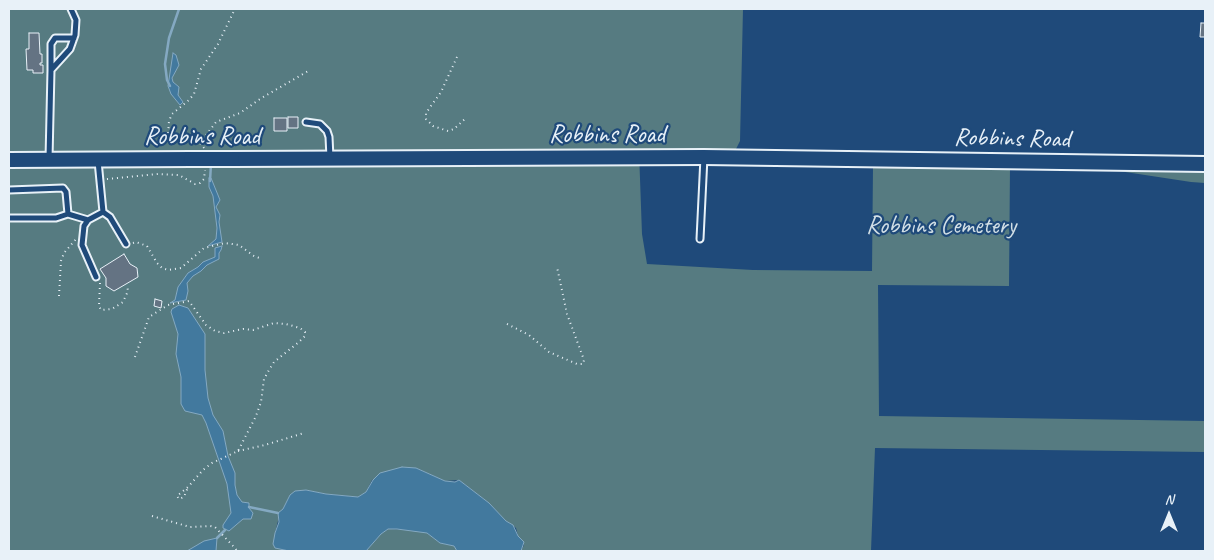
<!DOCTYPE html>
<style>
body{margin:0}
#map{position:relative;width:1214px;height:560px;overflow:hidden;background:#1f4a7a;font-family:Caveat,sans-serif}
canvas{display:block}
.frame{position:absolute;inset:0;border:10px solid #e8f1f8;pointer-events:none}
.north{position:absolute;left:1144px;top:490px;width:50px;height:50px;-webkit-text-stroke:4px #1f4a7a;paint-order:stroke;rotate:0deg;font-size:14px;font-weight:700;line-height:20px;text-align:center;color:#e8f1f8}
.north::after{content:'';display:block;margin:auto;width:18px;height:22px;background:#e8f1f8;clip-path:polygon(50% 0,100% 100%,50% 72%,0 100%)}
</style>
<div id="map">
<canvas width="1214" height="560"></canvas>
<div class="frame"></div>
<div class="north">N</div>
</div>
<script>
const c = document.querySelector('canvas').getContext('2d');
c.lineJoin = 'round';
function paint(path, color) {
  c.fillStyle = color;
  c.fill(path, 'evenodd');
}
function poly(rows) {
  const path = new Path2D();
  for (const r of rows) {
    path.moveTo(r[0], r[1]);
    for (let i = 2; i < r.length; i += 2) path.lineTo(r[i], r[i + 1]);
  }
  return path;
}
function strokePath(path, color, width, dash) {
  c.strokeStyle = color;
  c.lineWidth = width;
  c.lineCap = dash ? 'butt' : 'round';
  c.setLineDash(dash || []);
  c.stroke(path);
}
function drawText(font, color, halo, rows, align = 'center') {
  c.font = font + ' Caveat,sans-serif';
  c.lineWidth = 4.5;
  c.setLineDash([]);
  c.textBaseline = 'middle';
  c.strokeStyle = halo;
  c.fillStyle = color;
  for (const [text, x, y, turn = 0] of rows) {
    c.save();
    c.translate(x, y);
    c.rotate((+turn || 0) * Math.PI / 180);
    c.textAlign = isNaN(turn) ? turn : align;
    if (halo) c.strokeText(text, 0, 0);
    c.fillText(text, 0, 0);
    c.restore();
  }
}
paint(poly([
 [9,9,743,9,740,141,736,149,639,151,642,234,647,264,753,270,872,271,873,166,1010,167,1009,286,878,285,879,416,1205,421,1205,452,875,448,871,551,521,551,524,545,518,536,516,528,506,521,489,503,459,480,445,481,416,468,372,480,366,492,358,497,326,494,306,490,290,495,279,517,275,533,282,550,289,551,9,551],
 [1099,168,1205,170,1205,183,1191,182],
 [388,529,414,530,427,533,440,543,454,546,457,551,366,551,381,534]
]), '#567b81');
const water = poly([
 [173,53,176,55,179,65,172,78,173,82,179,87,178,95,183,102,180,105,171,94,168,86,173,53],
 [209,178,211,178,220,200,216,207,220,215,219,222,222,242,208,246,216,239,217,228,213,196,209,187,209,178],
 [222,246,221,250,219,253,219,259,207,265,201,271,193,276,187,283,188,291,186,300,170,303,175,300,178,287,188,273,198,267,203,262,215,257,215,248,222,246],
 [179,305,188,308,205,334,205,370,208,398,213,415,223,431,228,456,235,473,235,485,237,495,242,502,249,503,249,508,253,513,251,519,243,519,229,531,223,528,223,525,231,513,227,484,206,423,202,415,185,411,181,404,181,377,176,354,178,334,171,312,172,309,179,305],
 [402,467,416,468,445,481,455,482,459,480,489,503,506,521,513,525,518,536,524,542,521,551,457,551,454,546,440,543,427,533,397,529,388,529,381,534,366,551,289,551,275,548,273,544,275,533,279,522,278,513,283,509,290,495,295,491,306,490,326,494,358,497,366,492,373,480,380,473,402,467],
 [217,538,216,551,187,551,204,541,217,538]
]);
paint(water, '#42799e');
strokePath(water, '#84a9c2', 1);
strokePath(poly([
 [170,86,167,80,165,64,169,38,179,9],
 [210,181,211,164],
 [249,507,278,513],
 [217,538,225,530]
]), '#84a9c2', 2.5);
const building = poly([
 [1201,23,1205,23,1205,37,1200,37,1201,23],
 [29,33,39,33,40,54,42,54,42,63,40,63,40,65,43,65,43,73,33,73,33,70,27,70,26,49,29,49,29,33],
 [288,117,298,117,298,128,288,128,288,117],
 [274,118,287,118,287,131,274,131,274,118],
 [124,254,130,264,137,268,138,277,114,291,106,286,106,278,100,269,124,254],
 [155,299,162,301,161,308,154,306,155,299]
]);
paint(building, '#647383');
strokePath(building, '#e8f1f8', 1);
const lane = poly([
 [51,70,51,44,55,38,74,38],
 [306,122,320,124,327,131,329,137,330,158],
 [49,159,51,70,70,49,75,35,76,20,71,9],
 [98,161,103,212],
 [9,190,63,188,66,192,68,214],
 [103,212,110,217,126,244],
 [9,218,56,218,68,214,88,220,103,212],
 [88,220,84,226,82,245,96,277],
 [700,239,704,157]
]);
const secondary = poly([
 [232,159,704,157,1205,164],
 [9,160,191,159]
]);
strokePath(lane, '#e8f1f8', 9);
strokePath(secondary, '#e8f1f8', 18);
strokePath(poly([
 [457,57,441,92,426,113,426,119,433,126,448,131,454,129,467,117],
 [200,143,216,122,240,113,260,99,308,71],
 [204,148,200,143,194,141,170,141,168,135,169,121,172,114,189,100,194,94,201,69,218,44,235,9],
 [107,179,158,174,179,175,195,184,200,183,204,179,205,170],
 [133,243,136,242,147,246,157,263,162,268,168,270,181,268,204,248,225,243,239,245,254,256,262,259],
 [100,283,99,306,101,310,112,309,123,302,128,291,127,285],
 [59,296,61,261,64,253,76,239],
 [507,324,529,335,549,352,577,364,583,364,584,360,567,314,557,267],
 [135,357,149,317,168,305,189,301,206,325,215,331,224,333,243,329,253,330,274,323,286,324,300,328,305,332,305,336,299,342,274,362,269,370,264,379,261,402,256,416,238,451,212,463,203,470,188,487,177,496,179,499,184,497,188,487],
 [238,451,265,445,304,433],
 [152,516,190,527,210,526,215,527,235,548,237,551]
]), '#e8f1f8', 2, [1, 4]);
strokePath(lane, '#1f4a7a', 5);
strokePath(secondary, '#1f4a7a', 14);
const secondaryBridge = poly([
 [191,159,232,159]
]);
strokePath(secondaryBridge, '#e8f1f8', 18, []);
strokePath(secondaryBridge, '#1f4a7a', 14);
drawText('25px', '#e8f1f8', '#1f4a7a', [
 ["Robbins Road",607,135],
 ["Robbins Road",202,137],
 ["Robbins Road",1012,139,1]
]);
drawText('25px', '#d2dfe6', '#1f4a7a', [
 ["Robbins Cemetery",941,226]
]);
</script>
